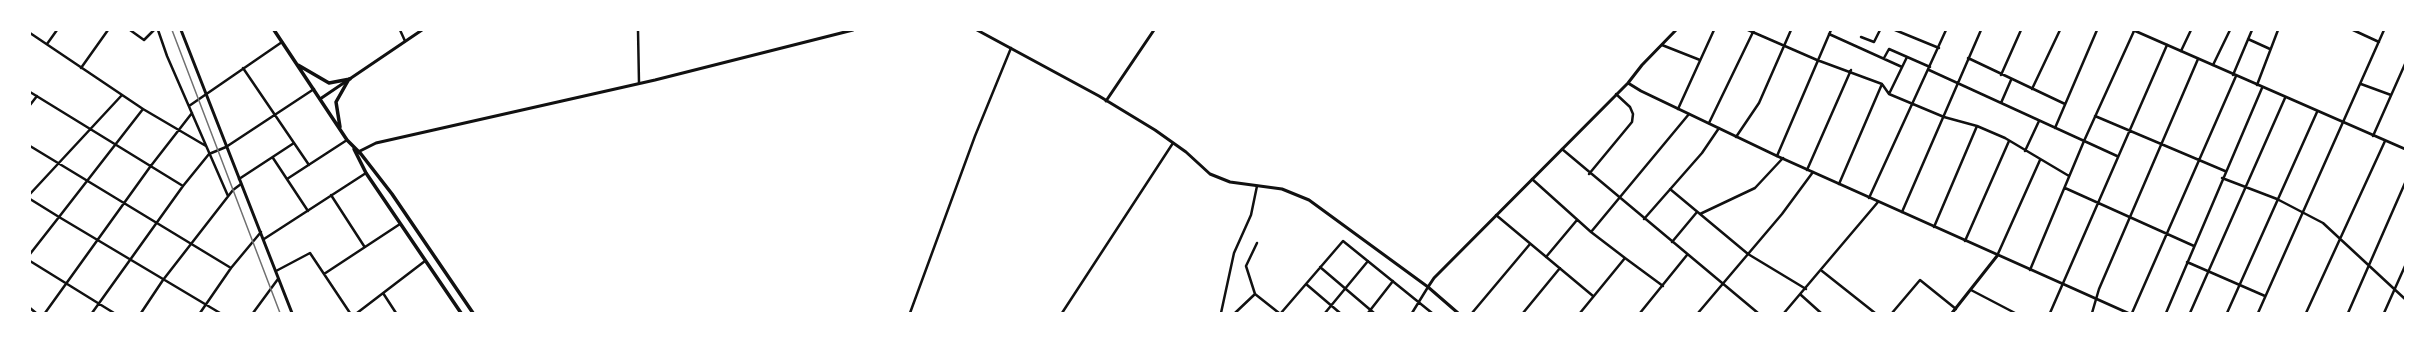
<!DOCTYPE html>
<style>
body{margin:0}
#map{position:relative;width:2435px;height:343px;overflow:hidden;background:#fff;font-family:Spectral,serif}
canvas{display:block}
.frame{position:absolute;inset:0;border:31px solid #fff;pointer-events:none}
</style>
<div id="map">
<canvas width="2435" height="343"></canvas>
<div class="frame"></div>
</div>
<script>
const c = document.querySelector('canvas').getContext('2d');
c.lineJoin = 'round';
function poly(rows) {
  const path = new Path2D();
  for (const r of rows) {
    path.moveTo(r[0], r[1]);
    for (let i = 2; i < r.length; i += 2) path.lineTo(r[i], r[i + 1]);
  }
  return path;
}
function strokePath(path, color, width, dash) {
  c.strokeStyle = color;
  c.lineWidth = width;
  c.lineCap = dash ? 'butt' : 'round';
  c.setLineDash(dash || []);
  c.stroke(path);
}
strokePath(poly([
 [130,30,144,40,154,30],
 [158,30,167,56,228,196],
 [400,30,405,41],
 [638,30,639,83],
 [1748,30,1817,60,1882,84,1889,94,1944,117,1977,126,2005,138,2069,176],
 [1895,30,1939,48],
 [2353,30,2379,42],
 [30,33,143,109,206,146],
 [1829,34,1902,67],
 [1861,37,1874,42,1880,30],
 [2248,39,2270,49],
 [47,44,57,30],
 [1662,45,1700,60],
 [2181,51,2191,30],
 [1884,58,1889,49,1930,67],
 [1968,58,2065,104],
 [2213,65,2230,30],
 [81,68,108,30],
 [243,68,309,165],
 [1929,70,2117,156],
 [2001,75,2021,30],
 [2233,75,2252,30],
 [2361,84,2391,95],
 [2257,85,2278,30],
 [2032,89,2060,30],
 [30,92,183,186],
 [1889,94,1907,57],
 [2001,103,2011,80],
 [30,105,37,96],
 [189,106,282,42],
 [143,109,59,217,220,313],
 [1678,109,1714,30],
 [2095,116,2225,171],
 [1709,123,1754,30],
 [2055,128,2097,30],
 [2373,136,2405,64],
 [1736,137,1759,103,1791,30],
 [30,146,231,268],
 [1562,149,1758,313],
 [2025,151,2039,121],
 [1777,156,1831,30],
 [273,158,308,211],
 [1807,170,1851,70],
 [1589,174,1632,122,1633,114,1630,107,1616,94],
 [2222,178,2277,199,2323,223,2405,299],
 [239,179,294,143],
 [287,179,347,140],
 [1532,179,1591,232,1689,114],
 [1839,184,1882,84],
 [2065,188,2194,246],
 [1670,189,1748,254,1806,289],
 [30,194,122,95],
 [331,195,364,246],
 [1869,198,1946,30],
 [30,199,59,217,30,254],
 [1902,212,1981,30],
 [1700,214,1755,188,1783,158],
 [1496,215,1593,296],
 [1644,219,1702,153,1719,128],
 [1934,227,1977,126],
 [1591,232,1625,258],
 [264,239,366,173],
 [1965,241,2009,141],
 [1672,242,1697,212],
 [1997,256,2040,160],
 [1546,257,1577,220],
 [30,261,114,313],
 [2187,262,2265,296],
 [1320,267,1374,313],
 [2030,270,2084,141,2134,31],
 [276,271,310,253,350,313],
 [1822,271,1875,313],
 [324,274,400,224],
 [1306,284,1340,313],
 [1971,290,2015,313],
 [383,293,396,313],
 [1255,294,1279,313],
 [1801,295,1821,313],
 [30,308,36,313],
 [45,313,150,167,192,113],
 [92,313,183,186,209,154,226,147,314,89],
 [141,313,163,280,233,190,241,184],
 [200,313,231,268,261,232],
 [253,313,278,279],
 [357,313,425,261],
 [910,313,975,136,1011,48],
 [1062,313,1173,143],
 [1221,313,1234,253,1251,215,1257,186],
 [1235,313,1255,294,1246,266,1257,243],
 [1281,313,1343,241,1432,313],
 [1325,313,1368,261],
 [1368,313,1393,281],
 [1412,313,1428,287],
 [1472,313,1530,244],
 [1523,313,1560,268],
 [1580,313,1625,258,1663,286],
 [1640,313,1687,255],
 [1698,313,1782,214,1813,172],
 [1784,313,1878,202],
 [1892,313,1920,280,1956,309],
 [2050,313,2167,45],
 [2092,313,2099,289,2198,59],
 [2132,313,2236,76],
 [2166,313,2262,88],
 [2190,313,2285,98],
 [2227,313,2317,112],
 [2258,313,2384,30],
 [2306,313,2385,141],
 [2348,313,2405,183],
 [2384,313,2405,266]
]), '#111', 2.5);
strokePath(poly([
 [181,30,292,313],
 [977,30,1099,96,1155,130,1186,152,1210,174,1230,182,1282,189,1309,200,1428,287,1458,313],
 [2133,30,2405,149],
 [1628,83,1641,91,1777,156,2128,313],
 [1106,101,1154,30],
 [358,152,376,143,655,80,853,30],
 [1428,287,1434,278,1628,83,1642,65,1676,30],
 [1952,313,1997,256]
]), '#111', 3);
strokePath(poly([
 [320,99,422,30]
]), '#111', 3);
strokePath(poly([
 [274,30,347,140,361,154,392,194,473,313],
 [298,65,329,83,350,79],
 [340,127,336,102,349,79],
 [354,149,366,173,461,313]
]), '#111', 3.5);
strokePath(poly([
 [172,30,280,313]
]), '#707070', 1.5);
</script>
